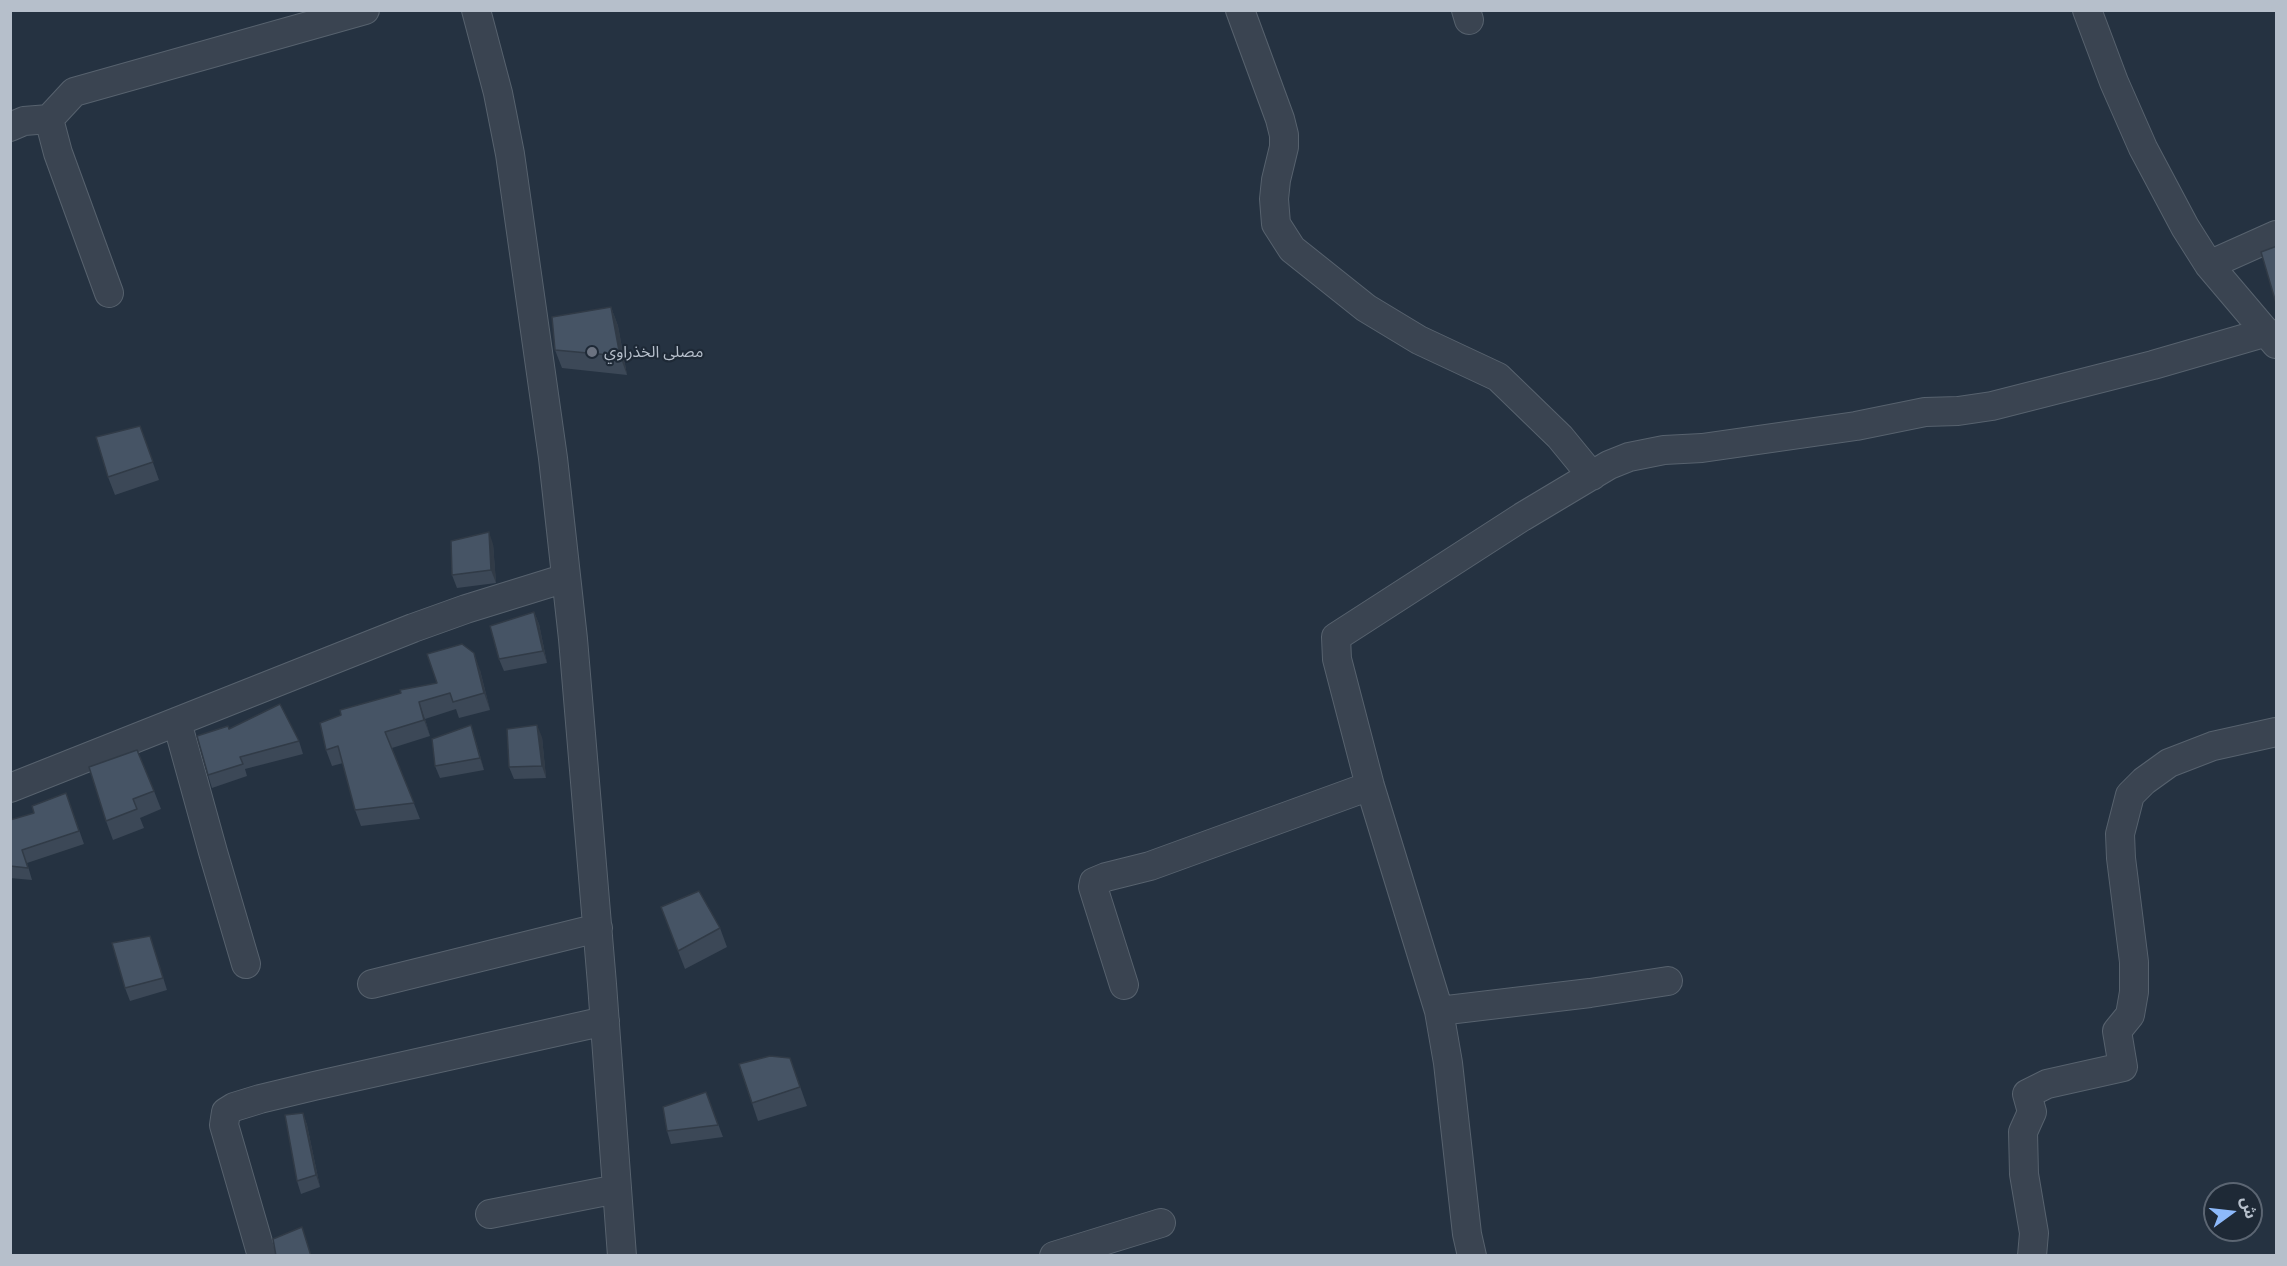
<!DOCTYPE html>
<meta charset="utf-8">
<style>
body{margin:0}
#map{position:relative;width:2287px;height:1266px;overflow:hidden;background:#253241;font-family:Raleway,"Noto Sans Arabic",sans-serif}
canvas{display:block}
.frame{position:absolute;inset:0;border:12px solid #b6bfcb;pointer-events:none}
.north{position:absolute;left:2203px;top:1182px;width:60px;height:60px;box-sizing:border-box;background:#1e2936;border:2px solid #5b6572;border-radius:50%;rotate:75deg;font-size:16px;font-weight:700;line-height:24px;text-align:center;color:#b6bfcb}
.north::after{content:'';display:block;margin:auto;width:21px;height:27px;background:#8db9fa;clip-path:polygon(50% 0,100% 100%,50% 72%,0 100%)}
</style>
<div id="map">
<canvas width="2287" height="1266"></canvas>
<div class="frame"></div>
<div class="north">ش</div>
</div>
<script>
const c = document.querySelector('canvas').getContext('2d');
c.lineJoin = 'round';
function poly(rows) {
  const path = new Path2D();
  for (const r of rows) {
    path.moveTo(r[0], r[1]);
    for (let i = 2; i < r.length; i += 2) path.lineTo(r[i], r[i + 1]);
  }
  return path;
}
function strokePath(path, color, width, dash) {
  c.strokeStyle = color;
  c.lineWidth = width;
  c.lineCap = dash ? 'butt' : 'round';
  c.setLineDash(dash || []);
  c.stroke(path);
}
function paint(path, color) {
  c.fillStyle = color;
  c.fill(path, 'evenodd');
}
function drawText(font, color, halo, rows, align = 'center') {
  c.font = font + ' Raleway,"Noto Sans Arabic",sans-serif';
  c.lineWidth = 4.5;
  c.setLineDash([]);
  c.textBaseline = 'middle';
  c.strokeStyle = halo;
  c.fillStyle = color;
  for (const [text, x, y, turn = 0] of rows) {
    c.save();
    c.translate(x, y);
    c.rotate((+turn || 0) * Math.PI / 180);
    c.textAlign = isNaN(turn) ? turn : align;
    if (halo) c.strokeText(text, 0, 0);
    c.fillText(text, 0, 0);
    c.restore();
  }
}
const minor = poly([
 [476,10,498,93,510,154,553,458,573,639,602,984,622,1256],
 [1240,10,1280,119,1284,135,1284,147,1276,180,1274,199,1276,224,1292,249,1366,308,1419,340,1498,377,1560,437,1592,476],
 [1466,10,1469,20],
 [2087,10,2114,82,2143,148,2185,227,2209,265,2276,344],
 [49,119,58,153,109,293],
 [10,127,24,121,49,119,74,92,365,10],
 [2209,265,2276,235],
 [177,722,213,852,246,964],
 [10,788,413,628,466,609,566,578],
 [372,984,598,928],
 [1124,985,1093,887,1094,882,1106,877,1150,866,1370,786],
 [1439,1011,1590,993,1668,981],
 [490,1214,617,1189],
 [262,1256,224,1125,226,1112,234,1107,260,1099,314,1086,605,1021],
 [1054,1256,1161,1223],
 [1472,1256,1467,1234,1448,1063,1439,1011,1370,786,1337,659,1336,637,1522,517,1609,465,1629,457,1664,450,1702,448,1856,426,1925,412,1958,411,1992,406,2153,365,2267,332],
 [2032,1256,2034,1233,2024,1174,2023,1132,2032,1112,2027,1094,2047,1084,2123,1067,2117,1031,2130,1015,2134,992,2134,962,2121,858,2120,834,2130,795,2144,781,2169,763,2213,746,2276,732]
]);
strokePath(minor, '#57626e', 30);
strokePath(minor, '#3a4451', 28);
paint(poly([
 [611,307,618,326,627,375,562,368,555,350],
 [140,426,159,480,115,495,108,477],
 [493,544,496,583,457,588,452,575],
 [534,612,539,624,547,663,504,671,499,659],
 [480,670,490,710,459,718,456,709,425,719,430,736,392,748,420,819,361,826,355,810,343,763,332,766,326,750,437,683],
 [229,729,299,741,303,754,245,769,247,776,212,788,208,775],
 [542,737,546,778,514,779,509,767],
 [475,738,484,770,440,778,435,766],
 [89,767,154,791,161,809,140,818,144,828,113,840,106,821],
 [66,793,84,844,27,863,32,880,10,878,10,820,34,813],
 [661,907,720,928,727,947,685,969],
 [150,936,167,990,130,1001,125,988],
 [790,1058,807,1106,758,1121,752,1103],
 [706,1092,723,1137,671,1144,667,1131],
 [303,1113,307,1125,320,1187,301,1194,297,1181]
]), '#3c4857');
paint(poly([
 [611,307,618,326,627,375,620,356],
 [489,532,493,544,496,583,491,570],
 [534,612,539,624,547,663,543,651],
 [474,653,480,670,490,710,484,693],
 [419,702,425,719,430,736,424,720],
 [471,725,475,738,484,770,480,758],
 [537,725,542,737,546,778,542,766],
 [303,1113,307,1125,320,1187,316,1175]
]), '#313b47');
const building = poly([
 [2277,246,2277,303,2276,303,2261,252,2277,246],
 [611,307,620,356,555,350,552,317,611,307],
 [140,426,153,462,108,477,96,437,140,426],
 [489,532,491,570,452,575,451,541,489,532],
 [534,612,543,651,499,659,490,626,534,612],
 [462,644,474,653,484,693,453,702,450,693,419,702,424,720,385,732,414,803,355,810,338,746,326,750,320,723,341,715,340,710,401,693,400,690,437,683,427,654,462,644],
 [280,704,299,741,240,757,243,764,208,775,197,736,228,726,229,729,280,704],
 [471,725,480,758,435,766,432,739,471,725],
 [537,725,542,766,509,767,507,729,537,725],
 [137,750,154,791,133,799,137,809,106,821,89,767,137,750],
 [66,793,79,831,22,850,28,868,10,866,10,820,34,813,32,806,66,793],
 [699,891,720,928,678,951,661,907,699,891],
 [150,936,163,978,125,988,112,943,150,936],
 [770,1056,790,1058,800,1087,752,1103,739,1064,770,1056],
 [706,1092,718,1125,667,1131,663,1107,706,1092],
 [303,1113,316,1175,297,1181,285,1115,303,1113],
 [302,1227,311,1256,276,1256,273,1239,302,1227]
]);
paint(building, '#465465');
strokePath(building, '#313b47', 1.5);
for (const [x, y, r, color] of [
 [592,352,6,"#6b7280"]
]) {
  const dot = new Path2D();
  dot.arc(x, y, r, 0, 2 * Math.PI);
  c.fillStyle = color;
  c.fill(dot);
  strokePath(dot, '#1e2936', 2);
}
drawText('16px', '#b6bfcb', '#1e2936', [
 ["مصلى الخذراوي",604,352]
], 'left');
</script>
